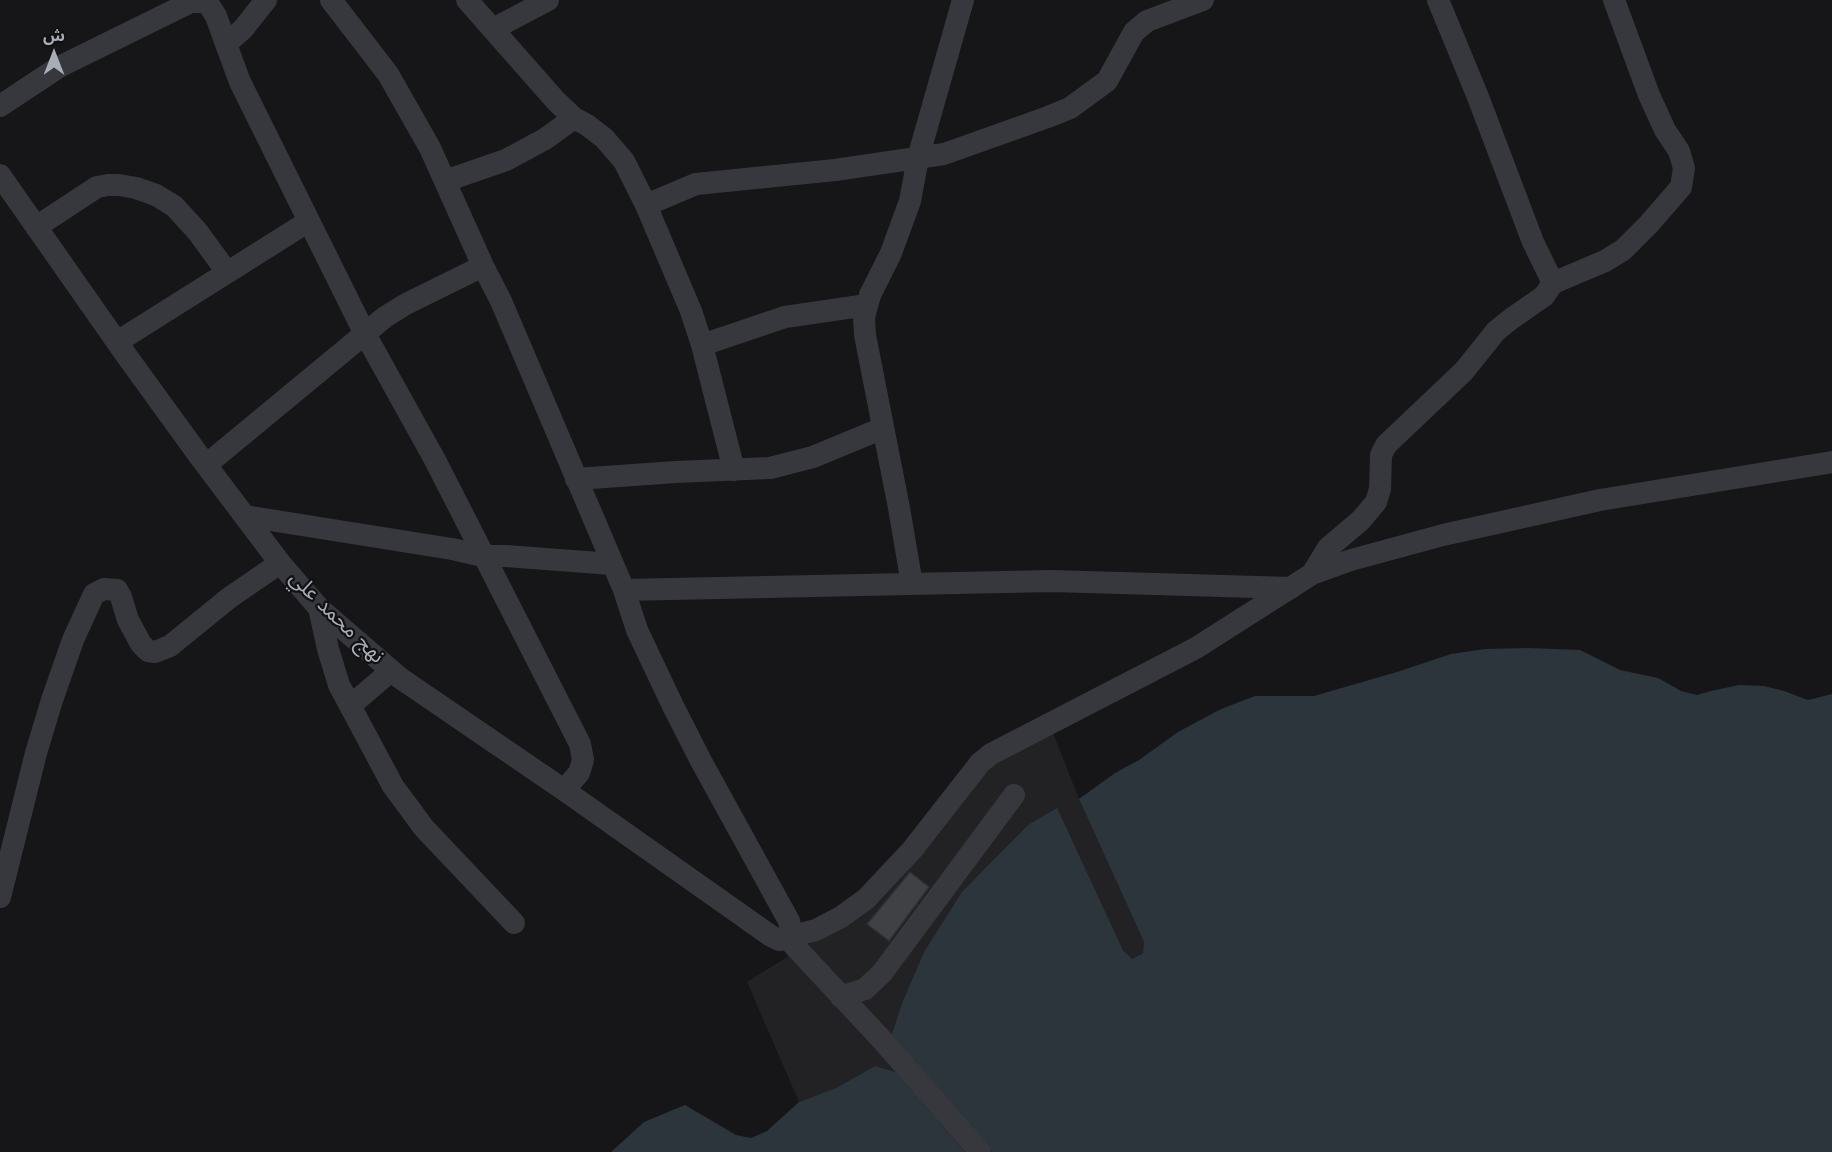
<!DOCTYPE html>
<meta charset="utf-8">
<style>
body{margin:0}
#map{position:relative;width:1832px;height:1152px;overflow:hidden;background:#161618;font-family:Jost,"Noto Sans Arabic",sans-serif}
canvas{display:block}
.north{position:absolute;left:24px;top:24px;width:60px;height:60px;-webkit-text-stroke:4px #111113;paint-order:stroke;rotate:0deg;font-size:16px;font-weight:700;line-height:24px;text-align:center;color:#a8adb8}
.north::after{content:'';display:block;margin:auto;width:21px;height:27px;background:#a8adb8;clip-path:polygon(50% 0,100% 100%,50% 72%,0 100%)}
</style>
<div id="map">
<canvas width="1832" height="1152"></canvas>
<div class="north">ش</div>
</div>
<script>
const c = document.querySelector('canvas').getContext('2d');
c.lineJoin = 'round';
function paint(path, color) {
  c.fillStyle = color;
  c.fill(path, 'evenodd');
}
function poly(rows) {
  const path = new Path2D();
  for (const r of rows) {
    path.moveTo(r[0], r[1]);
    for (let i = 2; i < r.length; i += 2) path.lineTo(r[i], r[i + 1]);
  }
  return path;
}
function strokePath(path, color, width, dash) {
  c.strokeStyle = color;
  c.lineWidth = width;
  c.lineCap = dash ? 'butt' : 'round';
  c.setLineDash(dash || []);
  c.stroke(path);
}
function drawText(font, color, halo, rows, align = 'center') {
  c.font = font + ' Jost,"Noto Sans Arabic",sans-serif';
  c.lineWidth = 4.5;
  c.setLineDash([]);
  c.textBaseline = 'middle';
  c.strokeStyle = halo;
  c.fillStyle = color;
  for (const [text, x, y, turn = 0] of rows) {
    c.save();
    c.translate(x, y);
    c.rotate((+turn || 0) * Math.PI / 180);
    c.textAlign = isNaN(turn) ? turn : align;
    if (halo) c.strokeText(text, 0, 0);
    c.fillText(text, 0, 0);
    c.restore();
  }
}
paint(poly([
 [1051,728,1079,799,1144,942,1144,952,1132,959,1123,950,1056,808,924,952,902,1003,891,1035,992,1152,965,1152,896,1072,875,1066,836,1088,799,1102,747,982,861,911,985,761]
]), '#222225');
paint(poly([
 [1529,648,1580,650,1620,670,1658,678,1681,691,1697,695,1711,691,1739,685,1764,686,1784,691,1808,700,1832,694,1832,1152,992,1152,891,1036,902,1003,924,952,962,892,1028,825,1057,808,1123,950,1132,959,1143,953,1144,942,1079,799,1115,773,1139,760,1178,732,1221,709,1255,696,1314,696,1397,672,1451,654,1485,649],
 [875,1066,896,1072,965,1152,611,1152,644,1122,685,1105,736,1135,751,1138,767,1131,799,1102,836,1088]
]), '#2c353c');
const building = poly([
 [910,872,929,887,889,941,867,924,910,872]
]);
paint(building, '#404145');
strokePath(building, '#303034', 1.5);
strokePath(poly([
 [266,0,243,29,226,44,240,82,364,332,435,460,580,744,583,760,579,773,564,790],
 [331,0,388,74,430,148,483,266,501,301,624,590,637,630,673,706,701,761,789,921,792,936],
 [467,0,556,101,574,118,587,125,604,138,624,161,646,205],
 [1438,0,1478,97,1533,242,1553,283],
 [493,29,548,0],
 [0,106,59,67,191,2,203,2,209,5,216,16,226,44],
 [0,175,126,355,200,457,280,563,319,608,400,678,564,790,771,936,779,940,788,939],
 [445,181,506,160,545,139,574,118],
 [36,227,97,187,108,185,119,185,136,188,156,195,174,206,197,231,227,272],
 [117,342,309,221],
 [702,345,785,317,867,305],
 [206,465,385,317,406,304,483,266],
 [734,470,702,345,691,311,646,205,696,184,835,170,944,154,1048,117,1070,108,1107,81,1134,32,1147,21,1203,0],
 [576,479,676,472,770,468,813,457,883,428],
 [245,516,452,549,483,556,506,556,612,564],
 [1312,574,1328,548,1361,520,1376,502,1380,489,1381,455,1386,445,1464,371,1496,331,1511,319,1544,296,1553,283,1605,261,1623,250,1649,224,1681,187,1684,168,1679,151,1665,130,1649,95,1614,0],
 [912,584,899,508,865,335,864,317,870,295,891,253,910,201,918,158,963,0],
 [624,590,1052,581,1291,588],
 [319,608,328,649,339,685,393,786,424,828,514,923],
 [350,706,391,671],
 [0,897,36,753,52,700,73,640,94,594,104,589,117,590,121,597,128,620,141,644,148,651,155,652,170,646,229,598,280,563],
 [788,939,792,936,816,930,841,917,866,899,912,850,980,763,991,754,1196,648,1312,574,1351,560,1443,535,1600,500,1832,462],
 [788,939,883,1041,980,1152],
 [841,997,865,989,882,973,1014,795]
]), '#37383d', 22);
drawText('21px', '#a8adb8', '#111113', [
 ["نهج محمد علي",336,618,44]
]);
</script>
